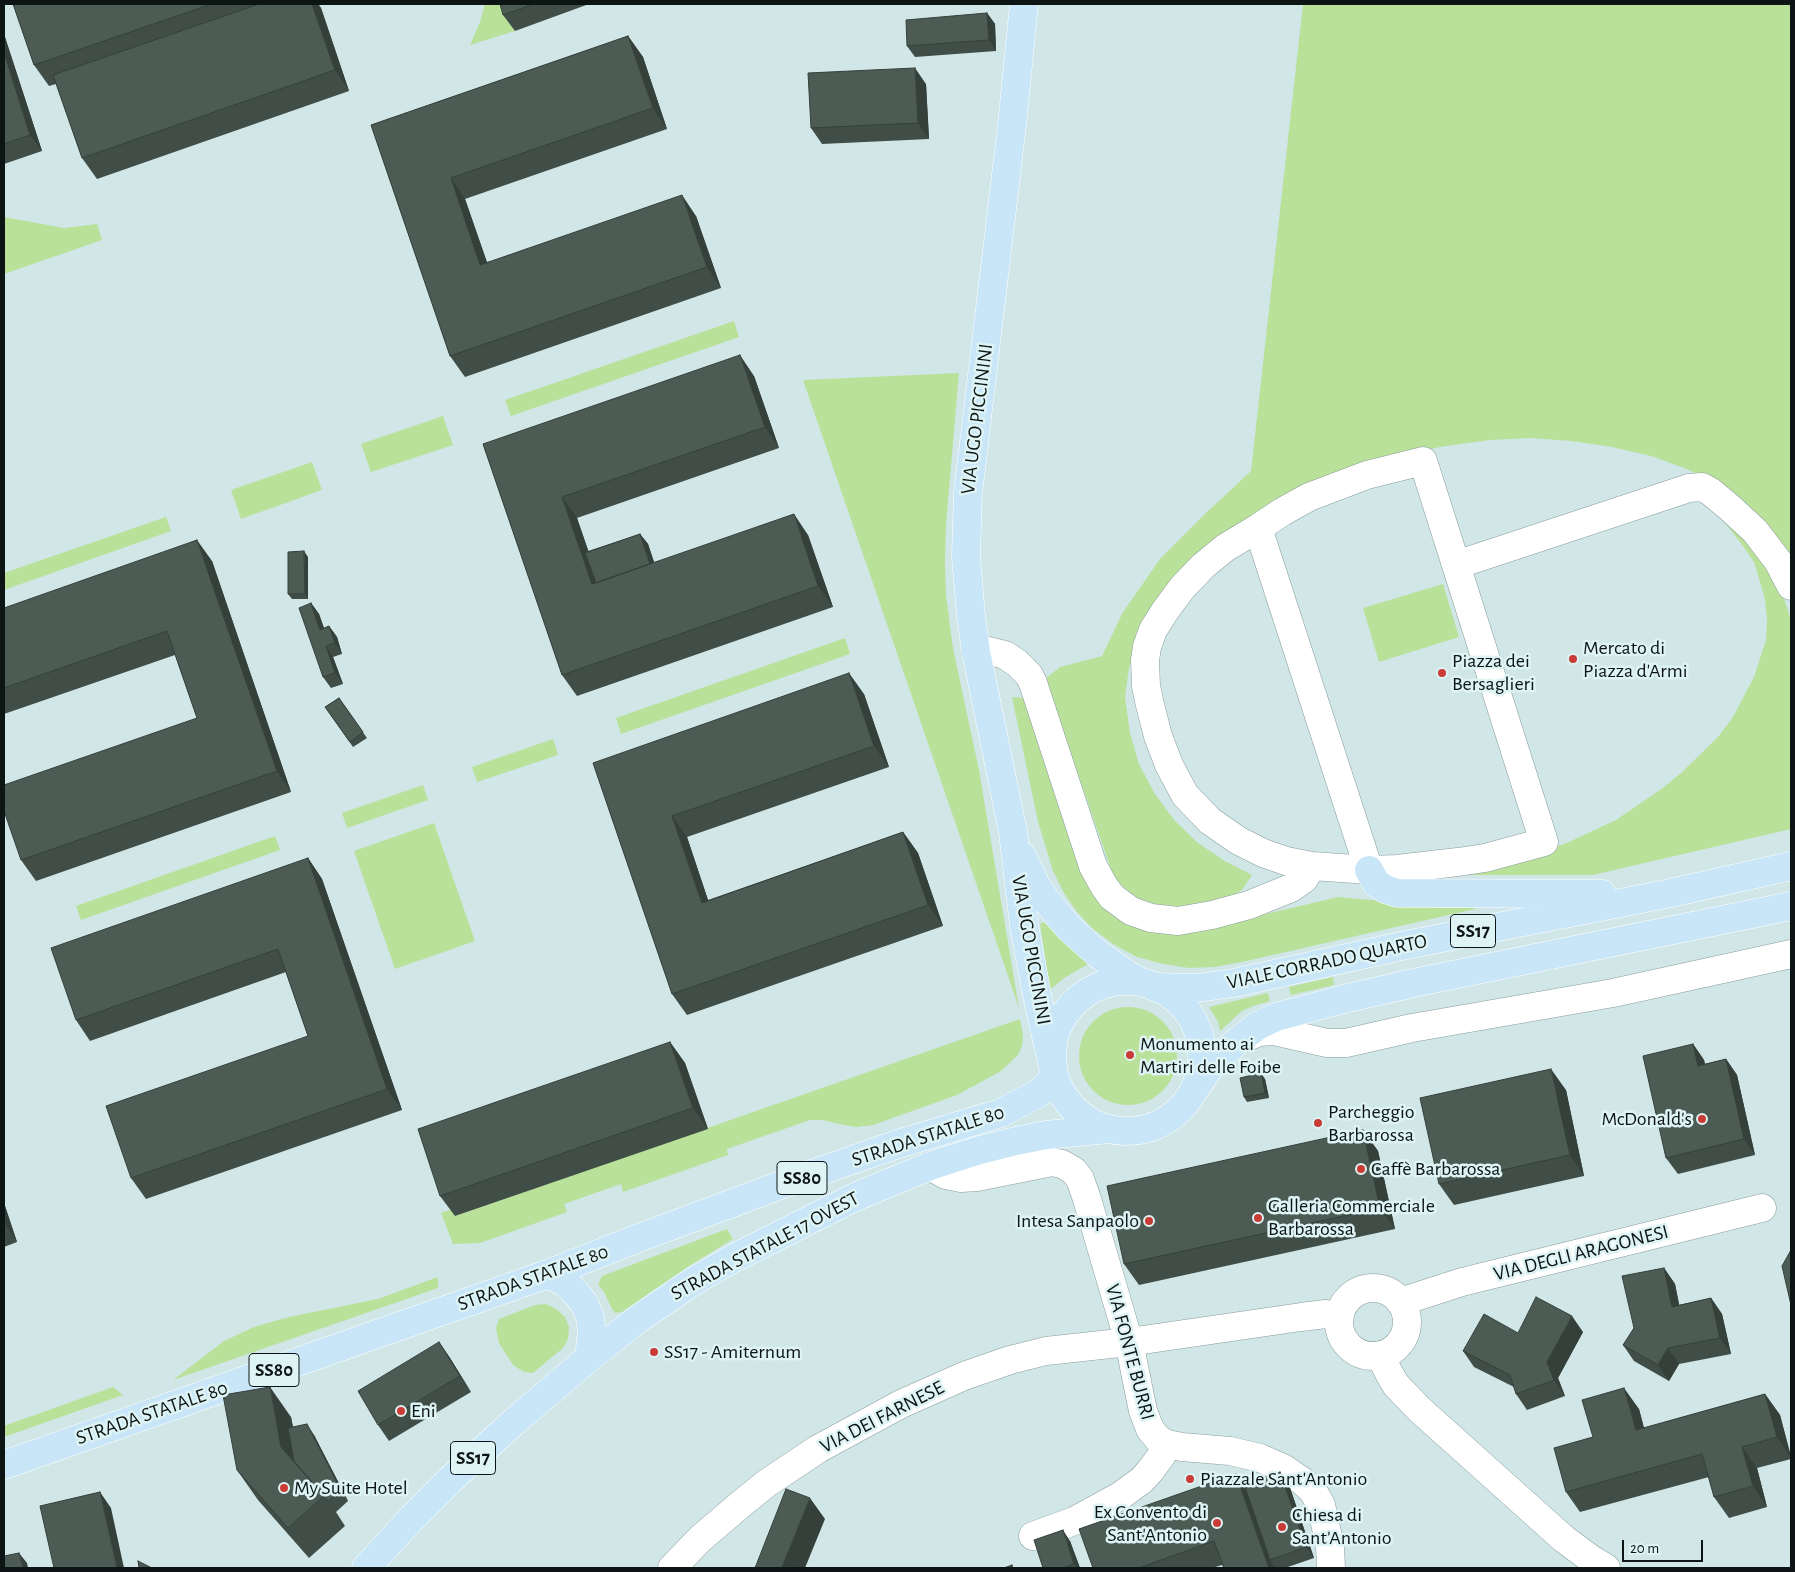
<!DOCTYPE html>
<meta charset="utf-8">
<style>
body{margin:0}
#map{position:relative;width:1795px;height:1572px;overflow:hidden;background:#d1e6e7;font-family:"Alegreya Sans",sans-serif}
canvas{display:block}
.frame{position:absolute;inset:0;border:5px solid #0d1414;pointer-events:none}
.scale{position:absolute;left:1622px;top:1540px;width:81px;height:22px;box-sizing:border-box;border:2px solid #0d1414;border-top:0;padding-left:6px;font-size:15px;line-height:18px;white-space:nowrap;color:#0d1414;-webkit-text-stroke:4px #def3f4;paint-order:stroke}
</style>
<div id="map">
<canvas width="1795" height="1572"></canvas>
<div class="frame"></div>
<div class="scale">20 m</div>
</div>
<script>
const c = document.querySelector('canvas').getContext('2d');
c.lineJoin = 'round';
function paint(path, color) {
  c.fillStyle = color;
  c.fill(path, 'evenodd');
}
function poly(rows) {
  const path = new Path2D();
  for (const r of rows) {
    if (r.length === 3) {
      path.moveTo(r[0] + r[2], r[1]);
      path.arc(r[0], r[1], r[2], 0, 2 * Math.PI);
      continue;
    }
    path.moveTo(r[0], r[1]);
    for (let i = 2; i < r.length; i += 2) path.lineTo(r[i], r[i + 1]);
  }
  return path;
}
function strokePath(path, color, width, dash) {
  c.strokeStyle = color;
  c.lineWidth = width;
  c.lineCap = dash ? 'butt' : 'round';
  c.setLineDash(dash || []);
  c.stroke(path);
}
function drawText(font, color, halo, rows, align = 'center') {
  c.font = font + ' "Alegreya Sans",sans-serif';
  c.lineWidth = 5;
  c.setLineDash([]);
  c.textBaseline = 'middle';
  c.strokeStyle = halo;
  c.fillStyle = color;
  for (const [text, x, y, turn = 0] of rows) {
    c.save();
    c.translate(x, y);
    c.rotate((+turn || 0) * Math.PI / 180);
    c.textAlign = isNaN(turn) ? turn : align;
    if (halo) c.strokeText(text, 0, 0);
    c.fillText(text, 0, 0);
    c.restore();
  }
}
paint(poly([
 [485,4,505,4,515,31,470,45,480,22],
 [1303,4,1791,4,1791,563,1702,476,1684,468,1651,456,1612,447,1571,441,1531,438,1490,440,1440,447,1394,458,1288,499,1134,652,1129,668,1125,697,1130,733,1139,764,1155,794,1175,821,1198,843,1225,861,1252,875,1242,890,1229,898,1166,909,1137,898,1119,883,1113,875,1045,679,1060,667,1102,656,1123,612,1160,559,1207,512,1251,471],
 [4,217,64,228,97,224,102,240,4,274],
 [734,321,739,337,511,416,505,400],
 [959,373,946,524,945,562,946,595,953,648,979,770,1019,1008,803,380],
 [443,416,453,445,371,472,361,444],
 [312,462,322,490,241,519,231,490],
 [1711,505,1746,536,1781,589,1791,620,1791,829,1593,875,1466,875,1466,871,1525,858,1569,842,1616,820,1660,790,1681,773,1718,737,1733,717,1754,677,1766,640,1767,619,1765,599,1754,562,1743,546],
 [166,517,171,531,4,590,4,573],
 [1443,584,1459,637,1379,662,1363,608],
 [845,638,850,654,621,734,616,718],
 [1012,697,1022,698,1026,701,1090,886,1211,927,1338,897,1394,902,1474,902,1475,909,1242,962,1214,967,1189,968,1163,964,1137,957,1113,944,1093,929,1077,912,1064,893,1053,871,1038,822],
 [553,739,558,755,477,782,472,767],
 [423,785,428,800,347,828,342,813],
 [434,823,475,941,395,969,354,851],
 [275,836,280,850,81,920,76,906],
 [1044,922,1060,939,1090,963,1064,978,1050,990,1040,924],
 [1333,977,1334,985,1291,995,1289,987],
 [1268,993,1270,1001,1253,1006,1242,1011,1220,1031,1218,1022,1209,1007],
 [1128,1056,49],
 [1020,1019,1023,1035,1022,1046,1018,1055,1001,1071,957,1095,873,1125,856,1127,839,1124,823,1120,810,1120,727,1149,728,1155,623,1192,621,1184,564,1204,567,1212,480,1243,453,1244,441,1213,452,1209,455,1216],
 [727,1229,733,1239,686,1268,622,1312,615,1313,612,1309,604,1292,598,1284,602,1276],
 [438,1277,438,1288,173,1380,224,1341,254,1327,289,1317,378,1299],
 [546,1304,556,1309,565,1317,569,1327,568,1339,563,1348,533,1373,524,1372,513,1365,499,1343,496,1328,499,1319,535,1305],
 [113,1387,123,1395,4,1437,4,1426]
]), '#bae19a');
const minor = poly([
 [1258,528,1369,870,1312,866,1286,861,1263,853,1239,841,1210,821,1185,795,1169,765,1158,736,1150,705,1146,686,1145,660,1147,647,1153,630,1165,611,1182,588,1203,566,1225,548,1258,528,1282,512,1309,497,1367,475,1423,461,1544,842,1485,858,1458,862,1397,869,1369,870],
 [1456,565,1689,488,1702,487,1711,492,1729,507,1755,531,1778,561,1791,586],
 [976,652,989,651,1005,655,1017,663,1029,675,1033,683,1093,866,1104,886,1112,897,1131,911,1151,918,1178,921,1212,915,1249,905,1291,888,1304,879,1312,866],
 [1242,1039,1259,1032,1274,1031,1327,1043,1346,1043,1412,1028,1613,993,1791,954],
 [930,1166,946,1175,961,1178,977,1177,1052,1162,1062,1164,1074,1171,1080,1179,1087,1199,1129,1342,1143,1411,1150,1429,1158,1439,1167,1444,1182,1447,1230,1451,1260,1458,1283,1468,1302,1481,1313,1491,1321,1505,1330,1546,1331,1568],
 [1373,1322,34],
 [1400,1302,1462,1282,1762,1208],
 [1380,1355,1390,1375,1396,1385,1419,1409,1564,1539,1591,1559,1606,1568],
 [1033,1536,1074,1521,1120,1496,1142,1480,1150,1471,1162,1455,1167,1444],
 [672,1568,700,1539,741,1504,767,1483,818,1449,901,1404,964,1376,1010,1360,1046,1351,1129,1342,1301,1317,1326,1314,1340,1316]
]);
const major = poly([
 [1024,4,1012,125,968,493,966,557,971,616,976,652,1013,832,1024,926,1038,1000,1053,1067],
 [1022,856,1036,885,1046,900,1069,928,1098,954,1128,975,1143,983],
 [1369,870,1376,883,1385,889,1397,893,1602,894],
 [1127,1056,75],
 [1155,987,1197,988,1234,983,1406,945,1666,894,1791,866],
 [1193,1092,1210,1067,1223,1053,1257,1026,1276,1017,1348,998,1418,982,1791,906],
 [545,1275,554,1277,566,1283,575,1292,584,1303,590,1317,592,1331,589,1358],
 [4,1465,545,1275,636,1239,789,1182,898,1144,1001,1113,1039,1093,1055,1077],
 [366,1568,413,1517,450,1480,516,1420,589,1358,638,1319,694,1281,732,1259,855,1197,930,1166,980,1150,1016,1141,1046,1135,1109,1129]
]);
strokePath(minor, '#889c9d', 29);
strokePath(major, '#fff', 29);
strokePath(minor, '#fff', 28);
strokePath(major, '#c8e6f8', 28);
paint(poly([
 [13,4,318,4,321,8,349,91,97,179,82,158,56,84,49,86,34,65],
 [500,4,589,4,515,31,503,15],
 [987,13,995,24,996,51,915,57,907,46],
 [4,34,42,151,4,164],
 [628,36,643,57,667,129,465,199,487,262,696,216,721,288,465,377,450,356,371,125],
 [926,84,929,139,822,144,811,128],
 [754,376,779,448,577,518,588,551,640,534,648,544,654,562,808,535,833,607,577,696,562,675,483,444],
 [308,557,308,599,292,599,288,594],
 [212,561,291,792,36,881,21,860,197,718,175,655,4,714,4,608],
 [311,603,319,614,324,628,329,626,337,637,342,654,333,657,343,684,331,688,323,677],
 [864,694,889,767,687,837,708,900,903,832,918,853,943,926,687,1015,672,994,593,763],
 [339,698,367,738,353,747,325,707],
 [308,858,322,879,402,1110,146,1199,131,1178,308,1036,286,972,90,1041,76,1020],
 [670,1042,685,1063,708,1129,455,1216,440,1196],
 [1693,1044,1704,1060,1705,1064,1726,1059,1737,1075,1755,1155,1678,1174,1666,1158],
 [1265,1079,1269,1098,1247,1102,1244,1097],
 [1566,1090,1584,1176,1454,1205,1439,1184],
 [1363,1130,1378,1151,1395,1229,1139,1285,1124,1264],
 [4,1203,17,1242,4,1247],
 [1664,1268,1675,1284,1679,1305,1711,1298,1722,1314,1731,1354,1679,1364,1669,1381,1634,1361,1623,1345,1634,1328],
 [1583,1332,1558,1378,1565,1396,1527,1410,1516,1394,1514,1387,1474,1367,1463,1351,1518,1333],
 [439,1342,450,1358,471,1392,389,1441,378,1425],
 [1765,1394,1780,1415,1791,1456,1791,1459,1757,1468,1767,1507,1729,1518,1714,1497,1709,1477,1580,1512,1566,1492,1593,1437,1639,1409,1644,1428],
 [291,1417,293,1427,314,1435,348,1501,336,1512,345,1526,309,1558,258,1500,237,1470],
 [1288,1482,1314,1558,1285,1568,1224,1568,1222,1565,1212,1568,1093,1568,1244,1484],
 [1070,1541,1080,1568,1043,1568]
]), '#414e48');
paint(poly([
 [312,4,318,4,321,8,349,91,335,70],
 [987,13,995,24,996,51,989,40],
 [4,34,42,151,30,135,4,52],
 [628,36,643,57,667,129,653,108],
 [915,68,926,84,929,139,918,123],
 [451,178,465,199,495,286,480,265],
 [682,195,696,216,721,288,707,267],
 [740,355,754,376,779,448,765,427],
 [562,497,577,518,603,593,592,584],
 [794,514,808,535,833,607,818,586],
 [640,534,648,544,662,586,654,575],
 [197,540,212,561,291,792,277,771],
 [304,551,308,557,308,599,305,594],
 [311,603,319,614,328,640,320,630],
 [329,626,337,637,342,654,335,643],
 [326,646,333,657,343,684,335,673],
 [849,673,864,694,889,767,874,746],
 [672,816,687,837,716,924,702,903],
 [903,832,918,853,943,926,928,905],
 [308,858,322,879,402,1110,387,1089],
 [670,1042,685,1063,708,1129,693,1108],
 [1693,1044,1704,1060,1709,1082,1698,1066],
 [1726,1059,1737,1075,1755,1155,1744,1139],
 [1551,1069,1566,1090,1584,1176,1570,1155],
 [1261,1073,1265,1079,1269,1098,1265,1093],
 [1363,1130,1378,1151,1395,1229,1380,1208],
 [4,1203,17,1242,4,1223],
 [1664,1268,1675,1284,1683,1323,1672,1307],
 [1711,1298,1722,1314,1731,1354,1720,1338],
 [1572,1316,1583,1332,1558,1378,1565,1396,1554,1380,1547,1362],
 [439,1342,450,1358,471,1392,460,1376],
 [1668,1348,1679,1364,1669,1381,1658,1365],
 [270,1387,291,1417,302,1474,281,1447],
 [1624,1388,1639,1409,1650,1451,1636,1430],
 [1765,1394,1780,1415,1791,1458,1777,1437],
 [307,1424,314,1435,348,1501,341,1490],
 [1742,1447,1757,1468,1767,1507,1753,1486],
 [1280,1472,1288,1482,1314,1558,1306,1547],
 [1236,1474,1251,1495,1270,1560,1275,1568,1269,1568],
 [100,1492,111,1508,124,1568,117,1568],
 [810,1498,825,1519,805,1568,783,1568,782,1567],
 [1063,1530,1070,1541,1080,1568,1077,1568,1074,1564],
 [19,1553,27,1563,28,1568,23,1568]
]), '#35403b');
const building = poly([
 [13,4,212,4,34,65,13,4],
 [259,4,312,4,335,70,82,158,53,75,259,4],
 [500,4,534,4,503,15,500,4],
 [987,13,989,40,907,46,906,20,987,13],
 [628,36,653,108,451,178,480,265,682,195,707,267,450,356,371,125,628,36],
 [4,52,30,135,4,144,4,52],
 [915,68,918,123,811,128,808,73,915,68],
 [740,355,765,427,562,497,592,584,794,514,818,586,562,675,483,444,740,355],
 [640,534,650,564,596,583,585,553,640,534],
 [197,540,277,771,21,860,4,811,4,785,197,718,167,631,4,688,4,608,197,540],
 [304,551,305,594,288,594,288,552,304,551],
 [311,603,320,630,329,626,335,643,326,646,335,673,323,677,299,608,311,603],
 [849,673,874,746,672,816,702,903,903,832,928,905,672,994,593,763,849,673],
 [339,698,363,732,350,742,325,707,339,698],
 [308,858,387,1089,131,1178,106,1106,308,1036,278,949,76,1020,51,948,308,858],
 [670,1042,693,1108,440,1196,418,1129,670,1042],
 [1693,1044,1698,1066,1726,1059,1744,1139,1666,1158,1643,1056,1693,1044],
 [1551,1069,1570,1155,1439,1184,1420,1098,1551,1069],
 [1261,1073,1265,1093,1244,1097,1240,1078,1261,1073],
 [1363,1130,1380,1208,1124,1264,1107,1186,1363,1130],
 [1791,1250,1791,1305,1782,1266,1791,1250],
 [1664,1268,1672,1307,1711,1298,1720,1338,1668,1348,1658,1365,1623,1345,1634,1328,1622,1276,1664,1268],
 [1536,1297,1572,1316,1547,1362,1554,1380,1516,1394,1510,1375,1463,1351,1484,1314,1518,1333,1536,1297],
 [439,1342,460,1376,378,1425,358,1391,439,1342],
 [270,1387,281,1447,324,1496,288,1528,237,1470,223,1395,270,1387],
 [1624,1388,1636,1430,1765,1394,1777,1437,1742,1447,1753,1486,1714,1497,1702,1454,1566,1492,1554,1448,1593,1437,1582,1400,1624,1388],
 [307,1424,341,1490,328,1502,324,1496,294,1461,288,1428,307,1424],
 [1280,1472,1306,1547,1270,1560,1244,1484,1280,1472],
 [1236,1474,1269,1568,1224,1568,1214,1541,1139,1568,1093,1568,1079,1529,1236,1474],
 [786,1489,810,1498,782,1567,784,1568,755,1568,786,1489],
 [100,1492,117,1568,54,1568,40,1506,100,1492],
 [1063,1530,1074,1564,1063,1568,1043,1568,1034,1540,1063,1530],
 [19,1553,23,1568,4,1568,4,1556,19,1553],
 [138,1561,152,1568,139,1568,138,1561],
 [1012,1565,1013,1568,1004,1568,1012,1565]
]);
paint(building, '#4c5b54');
strokePath(building, '#35403b', 1);
for (const [x, y, r, color] of [
 [1573,659,5,"#c93b35"],
 [1442,673,5,"#c93b35"],
 [1130,1055,5,"#c93b35"],
 [1702,1119,5,"#c93b35"],
 [1318,1123,5,"#c93b35"],
 [1361,1169,5,"#c93b35"],
 [1258,1218,5,"#c93b35"],
 [1149,1221,5,"#c93b35"],
 [654,1352,5,"#c93b35"],
 [401,1411,5,"#c93b35"],
 [1190,1479,5,"#c93b35"],
 [284,1488,5,"#c93b35"],
 [1217,1523,5,"#c93b35"],
 [1282,1527,5,"#c93b35"]
]) {
  const dot = new Path2D();
  dot.arc(x, y, r, 0, 2 * Math.PI);
  c.fillStyle = color;
  c.fill(dot);
  strokePath(dot, '#def3f4', 2);
}
for (const [x, y, w] of [
 [1473,931,45],
 [802,1178,50],
 [274,1370,50],
 [473,1458,45]
]) {
  const box = new Path2D();
  box.roundRect(x - w / 2, y - 16.5, w, 33, 4);
  c.fillStyle = '#def3f4';
  c.fill(box);
  strokePath(box, '#0d1414', 1);
}
drawText('bold 19px', '#0d1414', null, [
 ["SS17",1473,931],
 ["SS80",802,1178],
 ["SS80",274,1370],
 ["SS17",473,1458]
]);
drawText('20px', '#0d1414', '#def3f4', [
 ["VIA UGO PICCININI",977,419,-83],
 ["VIA UGO PICCININI",1031,950,80],
 ["VIALE CORRADO QUARTO",1327,962,-12],
 ["STRADA STATALE 80",928,1136,-18],
 ["STRADA STATALE 17 OVEST",765,1246,-28],
 ["VIA DEGLI ARAGONESI",1581,1253,-14],
 ["STRADA STATALE 80",533,1278,-20],
 ["VIA FONTE BURRI",1130,1352,75],
 ["STRADA STATALE 80",152,1413,-19],
 ["VIA DEI FARNESE",882,1417,-27]
]);
drawText('20px', '#0d1414', '#def3f4', [
 ["Mercato di",1583,648],
 ["Piazza d'Armi",1583,671],
 ["Piazza dei",1452,661],
 ["Bersaglieri",1452,684],
 ["Monumento ai",1140,1044],
 ["Martiri delle Foibe",1140,1067],
 ["Parcheggio",1328,1112],
 ["Barbarossa",1328,1135],
 ["McDonald's",1692,1119,"right"],
 ["Caffè Barbarossa",1371,1169],
 ["Galleria Commerciale",1268,1206],
 ["Barbarossa",1268,1229],
 ["Intesa Sanpaolo",1139,1221,"right"],
 ["SS17 - Amiternum",664,1352],
 ["Eni",411,1411],
 ["Piazzale Sant'Antonio",1200,1479],
 ["My Suite Hotel",294,1488],
 ["Ex Convento di",1207,1512,"right"],
 ["Sant'Antonio",1207,1535,"right"],
 ["Chiesa di",1292,1515],
 ["Sant'Antonio",1292,1538]
], 'left');
</script>
